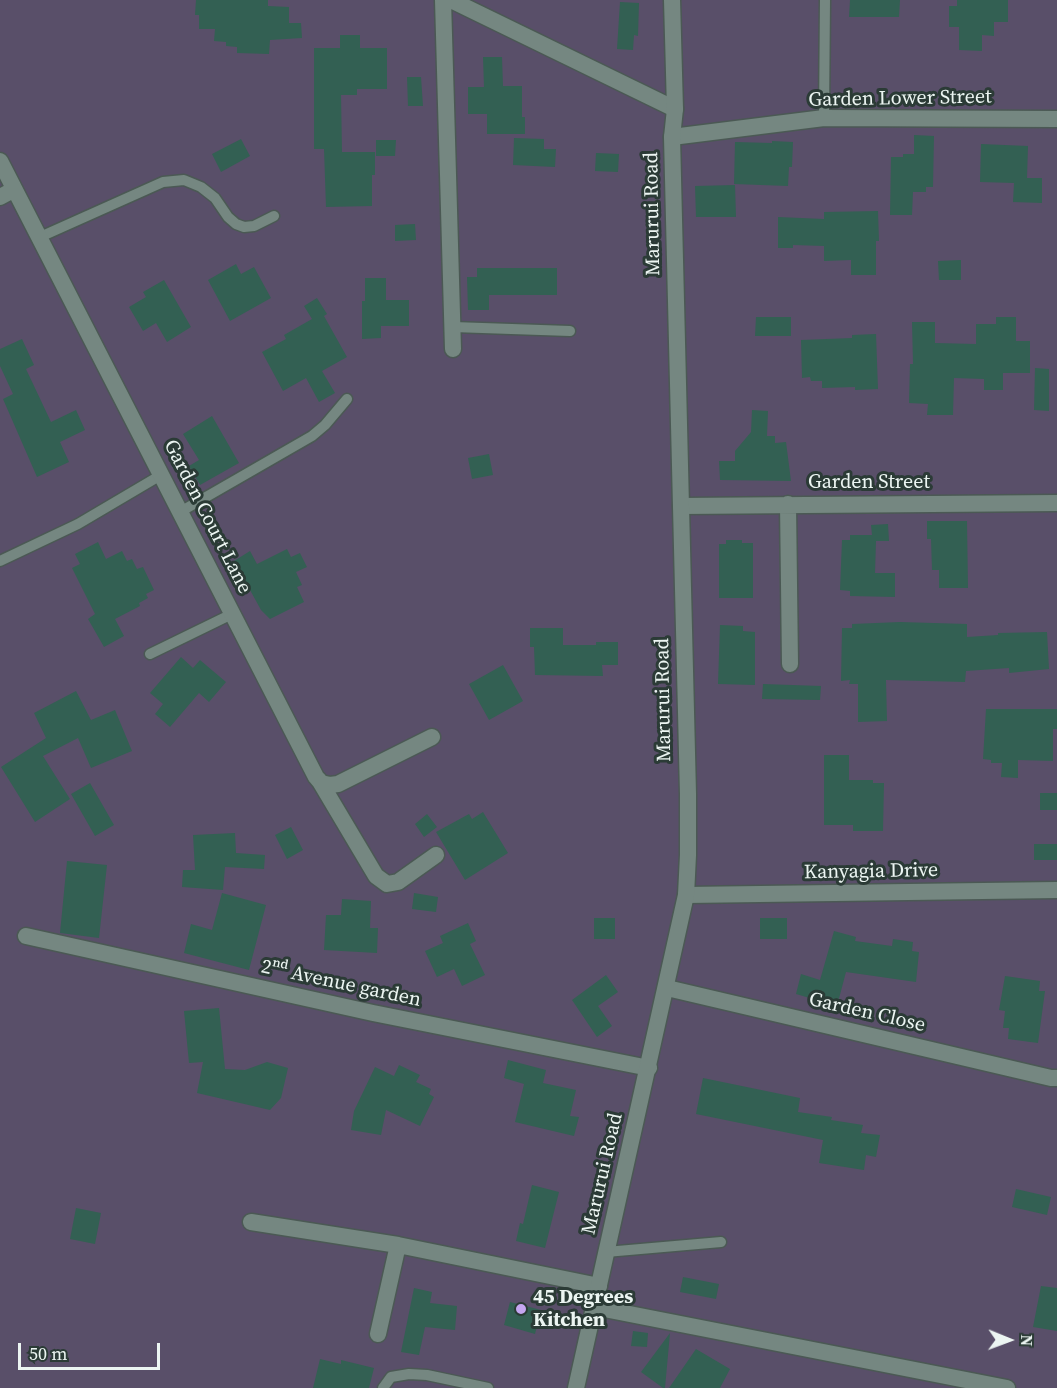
<!DOCTYPE html>
<meta charset="utf-8">
<style>
body{margin:0}
#map{position:relative;width:1057px;height:1388px;overflow:hidden;background:#2b3b36;font-family:"Source Serif 4",serif}
canvas{display:block}
.north{position:absolute;left:979px;top:1310px;width:60px;height:60px;-webkit-text-stroke:4px #2b3b36;paint-order:stroke;rotate:91deg;font-size:16px;font-weight:700;line-height:24px;text-align:center;color:#ecf5f2}
.north::after{content:'';display:block;margin:auto;width:21px;height:27px;background:#ecf5f2;clip-path:polygon(50% 0,100% 100%,50% 72%,0 100%)}
.scale{position:absolute;left:18px;top:1343px;width:142px;height:27px;box-sizing:border-box;border:3px solid #ecf5f2;border-top:0;padding-left:8px;font-size:18px;line-height:21px;white-space:nowrap;color:#ecf5f2;-webkit-text-stroke:4px #2b3b36;paint-order:stroke}
</style>
<div id="map">
<canvas width="1057" height="1388"></canvas>
<div class="north">N</div>
<div class="scale">50 m</div>
</div>
<script>
const c = document.querySelector('canvas').getContext('2d');
c.lineJoin = 'round';
function paint(path, color) {
  c.fillStyle = color;
  c.fill(path, 'evenodd');
}
function poly(rows) {
  const path = new Path2D();
  for (const r of rows) {
    path.moveTo(r[0], r[1]);
    for (let i = 2; i < r.length; i += 2) path.lineTo(r[i], r[i + 1]);
  }
  return path;
}
function strokePath(path, color, width, dash) {
  c.strokeStyle = color;
  c.lineWidth = width;
  c.lineCap = dash ? 'butt' : 'round';
  c.setLineDash(dash || []);
  c.stroke(path);
}
function drawText(font, color, halo, rows, align = 'center') {
  c.font = font + ' "Source Serif 4",serif';
  c.lineWidth = 6;
  c.setLineDash([]);
  c.textBaseline = 'middle';
  c.strokeStyle = halo;
  c.fillStyle = color;
  for (const [text, x, y, turn = 0] of rows) {
    c.save();
    c.translate(x, y);
    c.rotate((+turn || 0) * Math.PI / 180);
    c.textAlign = isNaN(turn) ? turn : align;
    if (halo) c.strokeText(text, 0, 0);
    c.fillText(text, 0, 0);
    c.restore();
  }
}
paint(poly([
 [0,0,1057,0,1057,1388,0,1388]
]), '#594f69');
paint(poly([
 [196,0,268,0,268,6,289,7,289,23,301,23,302,38,270,40,269,54,237,53,237,47,226,46,226,42,214,41,215,29,199,29,199,15,195,15],
 [850,0,900,0,899,17,849,17],
 [957,0,1008,0,1008,22,994,22,994,36,982,35,982,51,959,50,959,27,949,27,949,6,957,6],
 [620,2,639,3,638,36,634,35,633,50,617,49],
 [340,35,360,35,360,48,387,48,387,89,357,89,357,95,341,95,342,152,375,152,375,175,372,175,372,206,326,207,324,149,314,149,314,48,340,48],
 [483,57,502,57,503,86,522,86,522,117,525,117,525,134,487,134,487,114,468,114,468,87,484,87],
 [407,77,421,77,423,106,408,106],
 [914,135,934,136,933,187,926,187,926,192,913,192,912,215,890,215,891,157,903,157,903,154,914,154],
 [514,138,544,139,544,149,556,149,555,167,513,165],
 [241,139,250,156,221,172,212,154],
 [376,140,396,140,395,156,376,156],
 [772,141,793,142,792,167,789,167,788,186,734,184,735,142,772,143],
 [981,144,1028,146,1027,178,1042,178,1042,203,1013,202,1014,183,980,182],
 [596,153,619,154,618,172,595,171],
 [735,185,736,217,696,217,695,186],
 [878,211,879,241,876,241,876,275,851,275,851,260,824,261,824,246,793,245,793,248,778,248,778,217,824,219,824,212],
 [415,224,416,240,395,241,395,225],
 [961,260,961,280,939,280,938,261],
 [236,264,241,274,254,267,271,298,230,321,208,280],
 [477,268,557,268,557,295,489,295,489,310,468,310,467,277,477,277],
 [365,278,386,278,386,300,409,300,409,326,381,326,381,338,362,339,362,301,365,301],
 [164,280,191,327,167,342,156,323,143,331,129,307,146,297,143,292],
 [317,298,327,314,324,316,347,357,322,371,335,393,319,402,306,378,283,391,262,352,286,339,284,335,312,319,304,306],
 [756,317,791,317,791,336,755,336],
 [996,317,1016,317,1016,341,1030,341,1030,373,1003,373,1003,390,984,390,984,379,954,378,953,415,927,415,928,404,909,403,910,364,913,364,912,322,935,322,935,343,976,344,976,324,996,324],
 [876,334,878,389,855,390,855,387,822,388,822,381,811,381,810,377,802,378,801,340,852,338,852,335],
 [22,339,34,365,26,369,51,422,76,410,85,430,60,442,69,462,37,477,3,399,13,394,0,366,0,349],
 [1035,368,1049,369,1049,411,1034,410],
 [752,410,768,411,767,436,775,436,775,443,786,442,791,481,720,480,719,461,735,461,735,451,751,432],
 [212,416,239,463,200,485,189,466,199,460,183,434],
 [489,454,493,475,472,479,468,458],
 [927,521,967,521,968,588,939,588,939,570,932,570,931,539,927,539],
 [888,524,889,541,876,541,875,573,895,573,895,597,850,596,850,591,840,590,842,540,850,540,850,535,872,535,871,525],
 [726,540,742,540,742,543,753,543,753,598,719,598,719,544,726,544],
 [98,542,106,559,122,551,127,561,132,559,137,569,143,567,154,590,146,594,148,598,139,603,140,606,115,619,124,636,104,647,88,619,95,614,72,568,80,564,75,554],
 [287,549,291,557,300,553,307,567,296,572,302,585,297,587,304,602,270,619,261,610,234,561,250,551,257,564],
 [900,622,967,624,967,637,998,635,998,633,1047,632,1049,669,1009,673,1009,668,966,671,965,682,886,680,887,721,858,722,858,684,849,684,850,680,841,681,842,628,852,628,852,624],
 [720,625,743,626,743,631,755,632,755,685,718,684],
 [530,628,563,628,563,645,596,645,596,642,618,642,618,665,602,665,603,676,535,675,534,647,530,647],
 [181,657,193,668,200,660,226,682,209,702,199,693,170,727,155,714,163,704,150,693],
 [503,665,523,701,489,720,469,684],
 [763,684,821,686,820,700,762,699],
 [76,691,91,720,115,710,132,751,91,768,78,738,43,756,70,799,35,822,1,767,46,738,34,713],
 [986,709,1057,709,1057,729,1053,729,1053,761,1018,760,1018,778,1001,777,1002,763,991,763,991,760,983,759],
 [824,755,849,755,849,780,873,780,873,783,884,783,883,831,853,831,853,825,824,825],
 [90,783,114,825,95,836,71,794],
 [1040,793,1057,793,1057,810,1040,810],
 [483,812,508,853,465,880,436,832,469,814,472,819],
 [427,814,437,827,424,837,415,824],
 [291,827,303,850,287,859,275,835],
 [235,833,236,853,265,855,264,869,225,867,223,890,182,887,183,870,195,870,193,835],
 [1034,844,1057,844,1057,860,1034,860],
 [67,861,107,865,99,938,60,933],
 [222,893,266,905,249,970,184,953,191,924,212,930],
 [414,893,438,897,436,912,412,909],
 [342,899,371,901,370,928,378,928,377,953,324,950,326,915,341,915],
 [594,918,615,918,615,939,594,939],
 [760,918,787,918,787,939,760,939],
 [468,923,476,941,470,944,485,975,462,986,454,969,437,977,425,951,443,943,440,936],
 [834,931,856,937,855,941,892,946,893,939,913,942,912,951,919,952,916,982,846,972,837,1006,796,994,801,974,820,980],
 [606,975,618,992,598,1006,612,1026,597,1037,572,1000],
 [1005,976,1040,981,1039,991,1045,991,1038,1043,1008,1039,1009,1028,1003,1028,1005,1011,999,1010],
 [219,1008,225,1069,245,1070,267,1062,288,1068,281,1098,270,1110,197,1093,203,1062,189,1063,184,1011],
 [508,1060,546,1070,543,1083,576,1090,570,1116,579,1117,574,1136,515,1122,524,1084,504,1078],
 [399,1065,420,1075,416,1082,431,1089,429,1094,434,1097,420,1126,386,1110,381,1135,351,1130,354,1111,375,1067,394,1076],
 [703,1078,800,1098,798,1112,832,1117,831,1120,863,1125,861,1133,880,1135,876,1157,866,1155,864,1170,819,1163,823,1140,696,1114],
 [532,1185,559,1192,545,1248,516,1241,520,1223,523,1224],
 [1016,1189,1051,1197,1047,1215,1012,1207],
 [76,1208,101,1213,95,1244,70,1239],
 [683,1277,719,1284,716,1299,680,1292],
 [1041,1286,1057,1288,1057,1331,1033,1327],
 [414,1288,432,1292,430,1303,457,1306,455,1330,425,1327,419,1355,401,1352],
 [510,1302,541,1310,535,1334,504,1325],
 [633,1331,648,1333,647,1347,631,1346],
 [670,1333,665,1388,663,1388,641,1372],
 [696,1349,730,1369,720,1388,669,1388],
 [320,1359,341,1364,341,1360,374,1368,369,1388,313,1388]
]), '#336053');
const service = poly([
 [824,118,825,0],
 [40,237,163,182,184,180,201,187,215,198,228,217,236,224,244,227,254,226,274,216],
 [453,327,570,331],
 [180,512,312,436,325,425,347,399],
 [0,561,78,524,161,475],
 [150,654,232,614],
 [606,1252,721,1242],
 [383,1388,391,1377,409,1374,427,1375,488,1388]
]);
const minor = poly([
 [443,0,453,349],
 [451,0,675,109],
 [672,137,824,118,1057,119],
 [0,161,316,777,321,783,330,785,338,784,432,737],
 [0,197,13,190],
 [788,504,790,664],
 [681,506,1057,503],
 [319,780,376,876,387,884,398,882,436,855],
 [686,895,1057,890],
 [26,936,373,1013,649,1068],
 [667,988,1051,1078,1057,1078],
 [251,1222,398,1245],
 [594,1307,1007,1388],
 [378,1334,398,1245,599,1286]
]);
const tertiary = poly([
 [576,1388,686,895,688,855,688,794,672,137,675,109,672,0]
]);
strokePath(service, '#4b5954', 13);
strokePath(minor, '#4b5954', 19);
strokePath(tertiary, '#4b5954', 19);
strokePath(service, '#758781', 10);
strokePath(minor, '#758781', 16);
strokePath(tertiary, '#758781', 16);
for (const [x, y, r, color] of [
 [521,1309,6,"#c5a6f1"]
]) {
  const dot = new Path2D();
  dot.arc(x, y, r, 0, 2 * Math.PI);
  c.fillStyle = color;
  c.fill(dot);
  strokePath(dot, '#2b3b36', 2);
}
drawText('20px', '#ecf5f2', '#2b3b36', [
 ["Garden Lower Street",900,99,-1],
 ["Marurui Road",653,214,-91],
 ["Garden Street",869,483],
 ["Garden Court Lane",207,517,63],
 ["Marurui Road",664,700,-91],
 ["Kanyagia Drive",871,872,-1],
 ["2ⁿᵈ Avenue garden",341,984,12],
 ["Garden Close",867,1013,13],
 ["Marurui Road",603,1174,-77]
]);
drawText('bold 20px', '#ecf5f2', '#2b3b36', [
 ["45 Degrees",533,1298],
 ["Kitchen",533,1321]
], 'left');
</script>
